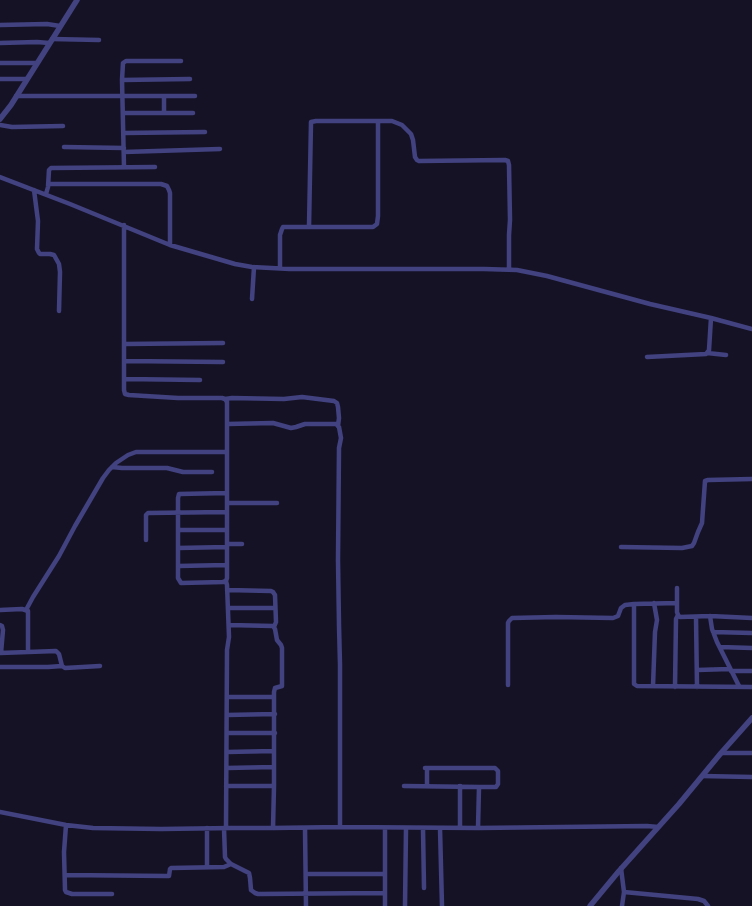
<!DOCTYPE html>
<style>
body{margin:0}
canvas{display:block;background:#151226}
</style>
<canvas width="752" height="906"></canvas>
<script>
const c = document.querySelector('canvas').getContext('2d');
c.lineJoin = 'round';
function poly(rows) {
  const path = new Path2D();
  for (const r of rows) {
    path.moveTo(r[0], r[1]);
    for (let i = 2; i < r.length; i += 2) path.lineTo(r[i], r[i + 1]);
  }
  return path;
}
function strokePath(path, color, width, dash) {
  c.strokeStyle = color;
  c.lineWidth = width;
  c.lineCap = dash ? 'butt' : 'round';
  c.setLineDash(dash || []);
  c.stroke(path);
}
strokePath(poly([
 [0,25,47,24,60,26],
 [52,39,99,40],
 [0,43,37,42,49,43],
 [0,63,37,63],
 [0,79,26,79],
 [122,80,190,79],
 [16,96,195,96],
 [164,96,164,112],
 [123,113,193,113],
 [0,125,12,127,63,126],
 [124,133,205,132],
 [64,147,124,148],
 [124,152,220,149],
 [124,167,122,80,123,63,126,61,181,61],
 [0,177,70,204,170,245,235,264,252,267,290,269,484,269,517,270,547,276,650,304,711,318,752,329],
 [48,184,161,184,167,186,169,190,170,193,170,245],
 [34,190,38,221,37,249,39,253,40,254,50,254,54,255,59,264,60,272,59,311],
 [46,194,48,187,49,170,51,168,155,167],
 [124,225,124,390,125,394,129,395,178,398,222,398,225,399,227,402,227,578,226,581,223,582,181,583,178,578,178,498,179,494,227,493],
 [309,227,311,122,316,121,392,121,402,125,411,134,413,140,415,157,417,160,419,161,505,160,508,161,509,165,510,220,509,235,509,269],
 [280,268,280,235,282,229,283,227,373,227,377,224,378,216,378,121],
 [252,299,254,267],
 [124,344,223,343],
 [707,353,726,355],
 [647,357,706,354,709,350,711,318],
 [124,361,223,362],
 [124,379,200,380],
 [225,399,232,398,284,399,302,397,334,401,337,403,338,407,339,418,338,426],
 [227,424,273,423,291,428,296,427,305,424,336,424,339,427,341,438,339,448,338,560,339,625,340,665,340,827],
 [112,467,122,468,167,468,183,472,212,472],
 [227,503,277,503],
 [178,530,227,530],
 [146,540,146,515,148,513,227,512],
 [227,544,242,544],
 [621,547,682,548,692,546,694,543,698,532,702,523,705,481,708,480,752,479],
 [178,548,227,547],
 [178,566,227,565],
 [226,581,227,585,229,637,227,650,226,828],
 [677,588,677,612,678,615,680,617,710,616,752,618],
 [227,590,271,591,273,592,275,595,276,622,274,627],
 [634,604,634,684,637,686,752,687],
 [228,608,275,608],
 [0,610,22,609,28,611,28,652],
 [26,610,33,597,59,556,75,526,103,478,109,470,116,463,128,455,136,452,227,452],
 [710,616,712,629,717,642,739,686],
 [696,617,697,687],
 [0,625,2,626,3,630,1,653],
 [229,625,273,626,275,629,277,640,281,645,282,648,282,686,275,688,274,692,274,786,273,828],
 [713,632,752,633],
 [720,647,752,648],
 [0,653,56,651,59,654,62,666,65,668,100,666],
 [0,667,48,667,62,666],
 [697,670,730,669],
 [731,671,752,671],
 [508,685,508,623,509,621,512,618,556,617,613,618,618,616,621,608,625,605,634,604,677,603],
 [653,686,655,632,657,620,654,603],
 [675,687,676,619,678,615],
 [227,697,274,697],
 [227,715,275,714],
 [227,733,275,733],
 [227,752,274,751],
 [721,753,752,753],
 [227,768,274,767],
 [702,776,752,777],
 [226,786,274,786],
 [404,786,479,787,496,787,498,784,498,771,495,768,425,768],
 [427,786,427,768],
 [460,786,460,828],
 [0,812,66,825,93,828,161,829,232,828,273,828,340,827,478,828,647,826,658,827],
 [66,825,64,852,65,890,66,892,72,894,112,894],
 [207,828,207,867],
 [224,828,225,857,226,859,231,864,249,873,250,878,251,890,255,893,258,894,385,893],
 [305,828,306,906],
 [385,828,385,906],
 [423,828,424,888],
 [440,828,442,906],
 [478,828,479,787],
 [621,868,624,892,698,899,704,901,708,906],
 [306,874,385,874],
 [65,875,167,876,169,876,170,869,171,868,224,867,231,864],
 [405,906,406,828],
 [622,906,624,892]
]), '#424280', 4.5);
strokePath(poly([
 [0,119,11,105,77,0],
 [590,906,619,871,679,804,721,753,752,718]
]), '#424280', 5.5);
</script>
